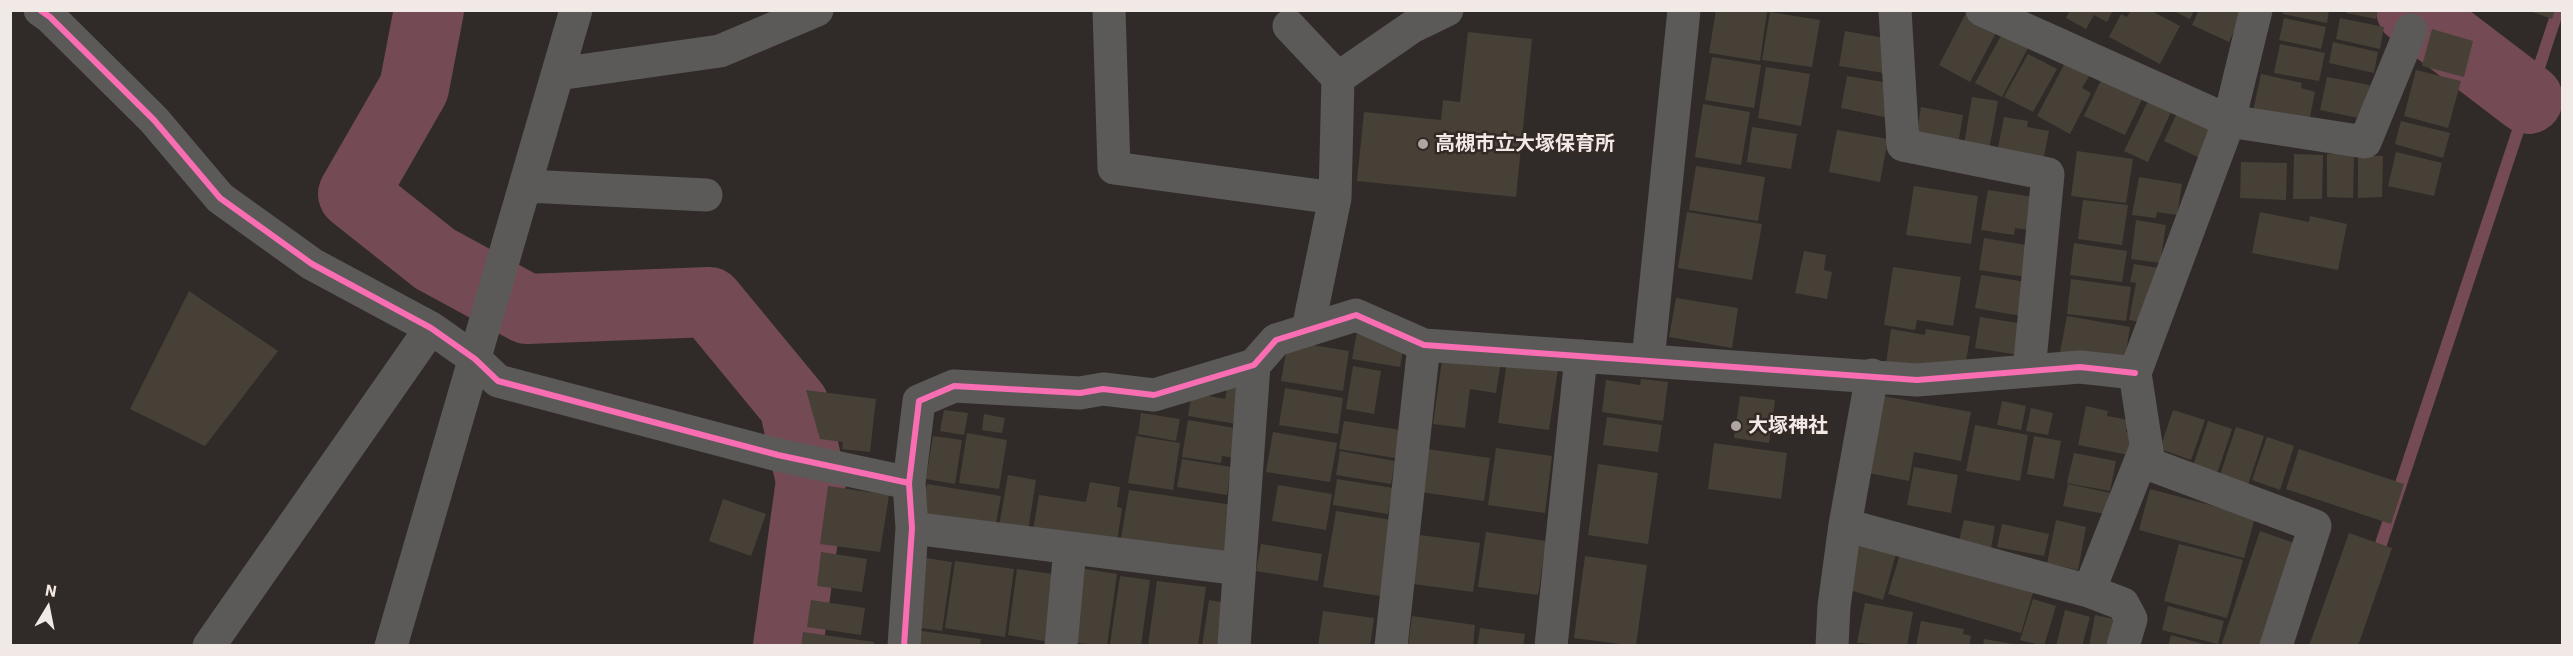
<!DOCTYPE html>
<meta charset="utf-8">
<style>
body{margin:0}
#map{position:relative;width:2573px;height:656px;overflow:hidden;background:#302b28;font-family:"IBM Plex Sans",sans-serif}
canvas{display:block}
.frame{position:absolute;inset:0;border:12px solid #f0e9e5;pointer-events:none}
.north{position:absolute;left:18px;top:578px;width:60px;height:60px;-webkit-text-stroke:4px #342a25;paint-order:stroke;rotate:10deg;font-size:16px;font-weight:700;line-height:24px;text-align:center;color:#f0e9e5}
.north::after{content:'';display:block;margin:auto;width:21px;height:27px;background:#f0e9e5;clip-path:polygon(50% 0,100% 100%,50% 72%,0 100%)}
</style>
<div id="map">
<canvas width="2573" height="656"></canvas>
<div class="frame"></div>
<div class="north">N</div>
</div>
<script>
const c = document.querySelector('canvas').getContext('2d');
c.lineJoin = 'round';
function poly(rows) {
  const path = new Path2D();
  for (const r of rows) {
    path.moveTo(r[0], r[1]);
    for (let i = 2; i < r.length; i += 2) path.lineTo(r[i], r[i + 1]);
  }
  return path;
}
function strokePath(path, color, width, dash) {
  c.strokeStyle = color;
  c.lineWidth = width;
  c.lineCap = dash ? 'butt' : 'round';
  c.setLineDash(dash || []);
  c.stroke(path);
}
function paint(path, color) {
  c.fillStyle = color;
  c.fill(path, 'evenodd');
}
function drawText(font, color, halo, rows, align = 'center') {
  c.font = font + ' "IBM Plex Sans","Noto Sans JP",sans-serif';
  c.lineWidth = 5;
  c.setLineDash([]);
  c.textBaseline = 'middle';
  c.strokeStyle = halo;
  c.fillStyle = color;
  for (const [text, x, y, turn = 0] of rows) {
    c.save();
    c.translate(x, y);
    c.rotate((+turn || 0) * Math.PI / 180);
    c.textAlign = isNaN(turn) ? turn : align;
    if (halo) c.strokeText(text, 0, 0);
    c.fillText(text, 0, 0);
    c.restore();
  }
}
strokePath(poly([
 [2376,559,2558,10]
]), '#744b54', 12);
strokePath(poly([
 [429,10,414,88,353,194,435,259,527,309,709,302,794,405,811,481,788,646],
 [2411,10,2528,99]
]), '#744b54', 70);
paint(poly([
 [1716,10,1767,12,1760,61,1709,53],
 [2070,10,2113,10,2107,22,2094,15,2086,29,2066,18],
 [2131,10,2150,10,2180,26,2160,64,2109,37,2121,14,2127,17],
 [2172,10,2194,10,2190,19],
 [2199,10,2244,10,2229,42,2192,25],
 [2283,10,2329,10,2327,23,2283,14],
 [2347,10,2378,10,2376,19,2346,13],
 [2527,10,2555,10,2552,19],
 [1770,12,1820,20,1812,67,1762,60],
 [1966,13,1998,29,1970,82,1939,65],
 [2284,18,2326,27,2321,49,2279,40],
 [2340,18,2384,27,2380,49,2336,39],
 [2432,29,2473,41,2464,77,2422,66],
 [1845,31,1890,39,1884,73,1839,66],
 [1468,32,1532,39,1516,197,1357,181,1364,112,1441,120,1443,100,1460,102],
 [2002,34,2028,48,2002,97,1975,83],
 [2333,42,2378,52,2374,73,2329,63],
 [2280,44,2325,53,2319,81,2274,73],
 [2028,54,2057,69,2033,112,2004,97],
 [1712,57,1761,65,1754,108,1705,100],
 [2067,59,2092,71,2082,88,2091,93,2070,134,2037,116],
 [1766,67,1810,74,1801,126,1758,118],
 [2416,70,2461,81,2448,128,2404,116],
 [2261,74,2302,83,2301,88,2315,92,2309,122,2253,111],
 [1847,76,1895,84,1889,118,1841,108],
 [2327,77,2370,85,2363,119,2320,110],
 [2102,78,2143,97,2125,135,2084,116],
 [1972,97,1998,101,1989,150,1964,145],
 [2148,101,2171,112,2148,162,2124,151],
 [1703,104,1750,112,1741,165,1695,157],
 [1921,107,1963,115,1958,144,1916,137],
 [2178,111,2217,129,2202,159,2164,141],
 [2004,117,2028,121,2027,127,2049,131,2043,161,1997,153],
 [2401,121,2450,133,2443,158,2395,144],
 [1752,127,1797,134,1791,169,1747,162],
 [1837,130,1888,139,1880,182,1829,172],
 [2077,151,2133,159,2126,203,2071,196],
 [2396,152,2442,163,2434,196,2388,186],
 [2294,154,2323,155,2322,199,2293,199],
 [2327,154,2354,154,2353,198,2327,197],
 [2358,156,2383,156,2382,197,2358,198],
 [2241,162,2287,163,2286,200,2240,198],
 [1696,166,1765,177,1758,221,1689,210],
 [2139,177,2182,184,2177,215,2157,212,2156,218,2132,215],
 [1914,186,1978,196,1971,244,1906,235],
 [1988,190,2034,197,2029,230,2015,228,2014,235,1981,230],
 [2083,200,2128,205,2122,245,2078,239],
 [1687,212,1762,224,1752,280,1678,268],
 [2260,212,2309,222,2310,216,2347,224,2338,270,2252,253],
 [2136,220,2166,225,2160,263,2131,259],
 [1984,238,2038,247,2033,278,1979,270],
 [2074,243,2127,251,2122,282,2070,275],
 [1804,251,1826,255,1824,270,1832,272,1827,299,1795,293],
 [2134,264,2165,269,2151,324,2129,320,2136,283,2130,282],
 [1893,267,1961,277,1953,326,1917,320,1915,330,1884,325],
 [1981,275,2033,283,2027,317,1975,308],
 [2071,279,2131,287,2126,321,2067,314],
 [189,291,278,351,205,446,130,409],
 [1676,298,1738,308,1732,348,1669,337],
 [2067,316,2130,327,2125,359,2108,360,2060,352],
 [1980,317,2024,324,2019,355,1975,348],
 [1891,329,1925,335,1926,329,1970,336,1964,375,1886,363],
 [1357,332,1405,340,1400,367,1352,359],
 [1288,341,1349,351,1343,391,1281,381],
 [1443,353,1501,361,1496,393,1470,389,1465,428,1433,424],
 [1508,354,1559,362,1549,430,1498,423],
 [1353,366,1381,371,1374,414,1346,409],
 [1229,377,1251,380,1243,425,1188,416,1192,393,1225,399],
 [1641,379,1668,382,1663,421,1602,412,1606,380,1640,385],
 [1285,388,1343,398,1338,434,1279,425],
 [806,390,876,399,870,452,842,449,843,442,820,439],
 [1740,396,1775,400,1769,443,1734,438],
 [1883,396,1971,412,1961,461,1914,452,1909,481,1868,473],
 [2002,401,2026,406,2021,430,1997,425],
 [2086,406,2108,411,2107,416,2129,420,2126,432,2133,433,2129,455,2078,445],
 [2031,408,2053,413,2048,435,2026,431],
 [944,410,968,413,964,435,940,431],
 [2173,410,2205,420,2191,460,2160,449],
 [1141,413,1180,419,1176,441,1138,434],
 [984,414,1005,418,1002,433,982,430],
 [1607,417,1662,425,1658,452,1603,445],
 [1188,420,1246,430,1241,459,1222,456,1221,463,1182,457],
 [1344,421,1400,430,1395,458,1339,449],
 [2208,421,2232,429,2217,474,2193,466],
 [1975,425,2028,435,2020,481,1966,471],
 [2236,427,2264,436,2248,485,2220,475],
 [1273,432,1337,443,1330,482,1266,472],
 [967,433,1007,440,999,489,959,483],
 [933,436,962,440,955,484,926,479],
 [1136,436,1180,443,1173,490,1128,483],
 [2034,436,2061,441,2054,479,2027,474],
 [2267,437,2294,446,2280,490,2252,480],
 [1714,443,1787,453,1781,499,1708,489],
 [1496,448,1552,456,1545,513,1488,505],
 [1427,449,1490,458,1484,501,1420,492],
 [2299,449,2404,484,2391,524,2286,489],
 [1340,451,1395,461,1391,484,1336,475],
 [2074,453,2116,461,2110,491,2067,483],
 [1182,459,1231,467,1227,495,1177,487],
 [1598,464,1658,473,1648,544,1588,535],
 [1914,467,1958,475,1951,513,1907,505],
 [1008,475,1036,480,1027,537,998,532],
 [1337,479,1393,488,1388,514,1333,505],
 [1090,482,1120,487,1117,507,1122,508,1116,549,1032,536,1039,495,1086,502],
 [927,484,1001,496,994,534,921,522],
 [2068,484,2115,494,2110,515,2063,506],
 [1278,485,1332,494,1326,530,1272,521],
 [828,486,889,495,880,552,820,544],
 [2150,489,2255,517,2244,558,2139,530],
 [1129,490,1240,506,1231,562,1120,544],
 [723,499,766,514,751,556,709,541],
 [1336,511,1392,520,1380,596,1323,587],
 [1964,520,1995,526,1991,548,1959,541],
 [2056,520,2086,527,2078,570,2047,563],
 [2002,524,2049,534,2044,556,1997,547],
 [2260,531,2303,546,2270,646,2221,646],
 [1486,532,1546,541,1538,595,1478,587],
 [2349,533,2392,548,2358,646,2309,646],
 [1420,535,1480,543,1473,592,1413,584],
 [1860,539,1897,550,1883,600,1846,589],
 [1261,544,1322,554,1318,581,1256,571],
 [2179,544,2243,560,2227,618,2164,601],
 [821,552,867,559,862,592,817,586],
 [1900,554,2033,593,2021,633,1888,594],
 [1585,556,1647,565,1636,646,1574,638],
 [919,557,952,562,942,631,909,626],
 [955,561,1014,569,1005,637,945,628],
 [1080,568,1117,574,1107,646,1070,642],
 [1017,569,1060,575,1050,642,1008,635],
 [1120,576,1150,580,1141,646,1110,644],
 [1157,581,1206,587,1198,646,1148,646],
 [2033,599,2056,606,2044,646,2020,640],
 [811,600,865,608,861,635,807,627],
 [1209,600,1232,604,1226,646,1202,646],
 [1865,603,1913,612,1907,646,1857,643],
 [2168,606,2224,621,2218,644,2162,630],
 [2065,610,2090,617,2082,646,2056,646],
 [1323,611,1374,618,1370,646,1318,646],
 [2095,615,2123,621,2118,646,2089,646],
 [1412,616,1475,625,1473,646,1408,646],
 [1921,621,1964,629,1963,634,1971,636,1969,646,1916,646],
 [1480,628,1525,634,1523,646,1477,646],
 [914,630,981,639,980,646,912,646],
 [803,632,874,642,874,646,801,646],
 [2171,635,2207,645,2207,646,2168,646],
 [1984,639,2013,644,2013,646,1983,646]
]), '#474037');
strokePath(poly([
 [40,10,50,17,154,120,220,198,312,264,431,328,475,359,498,381,778,455,909,483],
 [1109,10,1114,168,1335,198,1308,329],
 [1895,10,1903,145,2048,174,2029,371],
 [1982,10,2229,121,2365,142,2411,30],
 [2256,10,2229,121,2135,373,2149,464,2315,526,2276,646],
 [1289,26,1338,78],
 [558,74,720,51,817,10],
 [527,186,706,195],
 [1335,198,1338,78,1412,27,1447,10],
 [1648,360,1684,10],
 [1845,525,2089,591],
 [912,528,1239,569],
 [209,646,431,328],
 [391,646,576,10],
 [904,646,912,528,909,483,919,401,954,386,1080,393,1103,389,1154,395,1254,365,1276,340,1356,315,1424,345,1917,380,2080,367,2135,373],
 [1061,646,1070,548],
 [1234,646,1254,365],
 [1391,646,1424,345],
 [1551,646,1581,356],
 [1832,646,1834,606,1845,525,1872,375],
 [2123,646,2131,619,2123,604,2089,591,2146,447]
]), '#5c5a58', 33);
strokePath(poly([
 [40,10,50,17,154,120,220,198,312,264,431,328,475,359,498,381,778,455,909,483],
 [904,646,912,528,909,483,919,401,954,386,1080,393,1103,389,1154,395,1254,365,1276,340,1356,315,1424,345,1917,380,2080,367,2135,373]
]), '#f96db3', 6);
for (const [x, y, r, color] of [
 [1423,144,6,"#ada6a3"],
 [1736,426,6,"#ada6a3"]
]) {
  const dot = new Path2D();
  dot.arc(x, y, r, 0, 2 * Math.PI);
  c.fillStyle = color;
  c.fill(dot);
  strokePath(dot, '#342a25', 2);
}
drawText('bold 20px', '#f0e9e5', '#342a25', [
 ["高槻市立大塚保育所",1435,144],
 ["大塚神社",1748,426]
], 'left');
</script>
